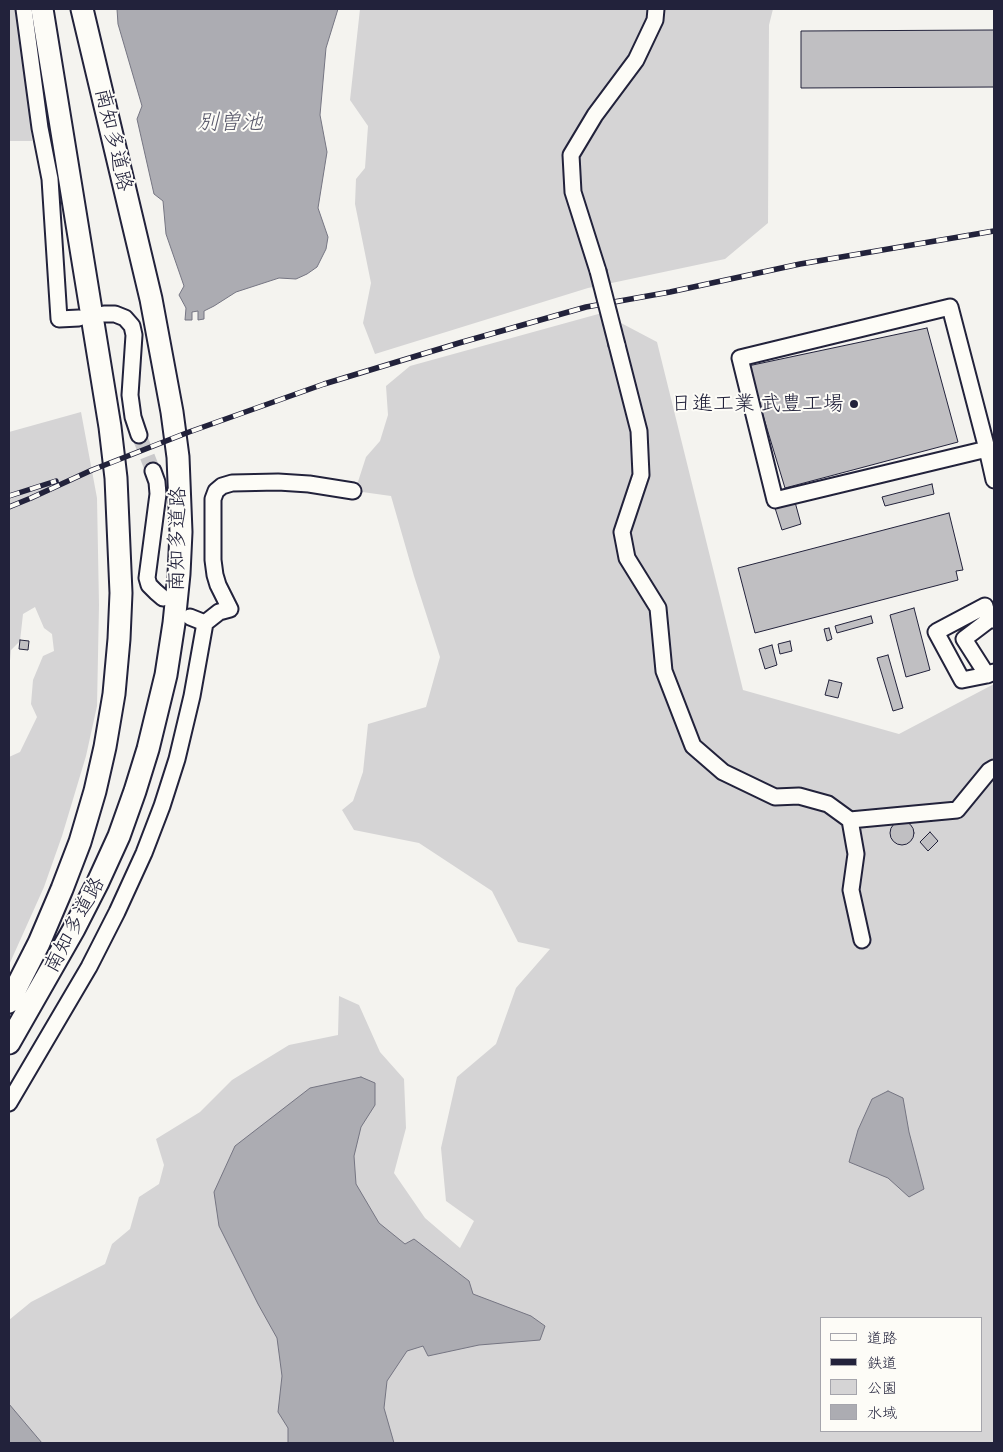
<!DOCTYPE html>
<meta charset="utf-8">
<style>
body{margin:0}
#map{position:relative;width:1003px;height:1452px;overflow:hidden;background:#f4f3ef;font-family:Caveat,"Klee One",sans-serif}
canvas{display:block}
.frame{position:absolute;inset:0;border:10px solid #22223b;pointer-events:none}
.legend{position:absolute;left:820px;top:1317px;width:162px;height:115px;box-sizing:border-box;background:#fdfcf7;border:1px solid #a5a5ac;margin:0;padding:6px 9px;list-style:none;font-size:15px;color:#22223b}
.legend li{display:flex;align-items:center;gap:10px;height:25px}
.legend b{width:25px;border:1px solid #a5a5ac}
</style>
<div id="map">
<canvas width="1003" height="1452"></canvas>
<div class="frame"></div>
<ul class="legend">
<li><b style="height:6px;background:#fdfcf7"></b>道路</li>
<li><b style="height:6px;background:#22223b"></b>鉄道</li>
<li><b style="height:14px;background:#d5d4d5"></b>公園</li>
<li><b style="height:14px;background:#acacb2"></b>水域</li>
</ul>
</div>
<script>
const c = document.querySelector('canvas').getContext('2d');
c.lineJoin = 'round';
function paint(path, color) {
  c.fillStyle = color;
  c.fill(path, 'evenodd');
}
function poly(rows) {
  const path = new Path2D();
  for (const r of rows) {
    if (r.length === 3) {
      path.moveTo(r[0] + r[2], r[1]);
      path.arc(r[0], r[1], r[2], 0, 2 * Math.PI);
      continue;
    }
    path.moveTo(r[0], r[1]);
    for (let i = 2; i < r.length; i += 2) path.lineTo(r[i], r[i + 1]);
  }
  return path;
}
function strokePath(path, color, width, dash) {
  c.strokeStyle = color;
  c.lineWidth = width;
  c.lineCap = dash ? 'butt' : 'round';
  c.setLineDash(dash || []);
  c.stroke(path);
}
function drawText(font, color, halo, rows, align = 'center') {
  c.font = font + ' Caveat,"Klee One",sans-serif';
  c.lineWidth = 4;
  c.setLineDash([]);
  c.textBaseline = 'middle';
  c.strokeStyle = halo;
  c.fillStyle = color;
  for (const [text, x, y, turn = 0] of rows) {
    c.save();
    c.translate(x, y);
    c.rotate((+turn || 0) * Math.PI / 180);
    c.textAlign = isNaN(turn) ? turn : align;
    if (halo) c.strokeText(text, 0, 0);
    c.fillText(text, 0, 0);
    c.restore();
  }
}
paint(poly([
 [9,9,22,9,32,141,9,141],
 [360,9,773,9,769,25,768,223,725,259,588,288,375,354,363,323,371,283,355,204,356,179,365,168,368,126,350,100],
 [602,313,657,342,743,690,899,734,994,684,994,1443,9,1443,9,1320,31,1302,105,1264,112,1244,130,1229,139,1197,159,1184,164,1165,156,1139,200,1112,232,1080,289,1045,338,1035,339,996,359,1005,380,1052,404,1079,406,1128,394,1173,425,1218,460,1248,474,1221,446,1201,441,1148,457,1077,496,1044,516,988,550,949,518,942,492,891,419,843,354,830,342,810,353,801,363,772,368,724,426,707,440,657,414,576,391,496,355,491,366,457,380,441,388,415,386,386,410,366],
 [822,1318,982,1318,982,1431,822,1431],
 [81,412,97,498,99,605,97,706,86,756,62,836,44,887,9,965,9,757,20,752,37,717,31,704,33,680,43,656,54,651,52,634,44,628,35,607,23,614,20,641,11,650,9,671,9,432]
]), '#d5d4d5');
const water = poly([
 [117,9,338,9,326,48,320,115,327,152,318,208,328,237,326,249,317,267,307,274,296,279,279,278,236,292,214,306,204,311,204,319,198,320,198,311,192,312,192,320,185,320,186,308,179,295,184,286,166,234,163,201,154,194,137,119,142,106,118,24,117,9],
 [361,1077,375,1083,375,1105,361,1127,354,1156,356,1184,379,1223,405,1244,414,1239,469,1281,473,1294,531,1316,545,1326,540,1340,479,1345,428,1356,423,1346,407,1351,387,1381,384,1408,394,1443,288,1443,288,1428,278,1412,282,1376,277,1338,258,1304,219,1226,214,1192,235,1146,310,1088,361,1077],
 [888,1091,903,1098,909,1132,924,1189,909,1197,888,1178,849,1162,858,1130,872,1099,888,1091],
 [9,1404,42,1443,9,1443,9,1404]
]);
paint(water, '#acacb2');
strokePath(water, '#757582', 1);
const building = poly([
 [994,30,994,87,801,88,801,31,994,30],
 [927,328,958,442,785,488,748,366,927,328],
 [932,484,934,494,885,506,882,497,932,484],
 [795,502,801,524,782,530,775,508,795,502],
 [949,513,963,570,956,571,958,580,755,633,738,568,949,513],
 [914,608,930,670,906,677,890,615,914,608],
 [871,616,873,623,837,633,835,626,871,616],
 [829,628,832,639,827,641,824,629,829,628],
 [20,640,29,641,28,650,19,649,20,640],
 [790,641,792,651,780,654,778,644,790,641],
 [772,645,777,665,765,669,759,649,772,645],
 [888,655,903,708,893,711,877,658,888,655],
 [829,680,842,683,838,698,825,695,829,680],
 [902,833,12],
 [930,832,938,841,928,851,920,842,930,832]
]);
paint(building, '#c0bfc2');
strokePath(building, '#22223b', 1);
strokePath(poly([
 [139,435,153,471]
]), '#cac9cb', 15, [15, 8]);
const minor = poly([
 [24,9,40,128,50,179,59,319,79,318],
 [598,271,573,192,571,155,595,115,636,60,655,20,656,9],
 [104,314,115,314,125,318,132,326,134,335,130,395,133,417,139,435],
 [617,345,639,431,641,475,622,532,627,558,658,608,664,671,693,746,723,772,775,797,799,796,828,804,850,820,957,810,989,771,994,768],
 [987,449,775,500,740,358,950,307,987,449,994,480],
 [153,471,157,482,158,494,147,578,149,585,156,592,163,598],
 [190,617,205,623],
 [994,620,989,620,964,639,987,675,994,672],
 [987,675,962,680,936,632,985,606,989,620],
 [850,820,856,854,851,890,862,940],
 [9,1103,89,967,117,912,144,853,162,806,177,759,192,696,205,623,219,612,230,609,218,585,215,575,213,560,213,499,216,491,222,486,232,483,278,482,309,484,353,491]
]);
const highway = poly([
 [9,1002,39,943,62,889,80,842,95,791,105,747,114,694,119,639,121,593,116,478,110,427,42,9],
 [9,1043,74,929,98,882,119,836,135,791,148,749,166,675,174,623,179,574,181,532,178,457,172,412,151,299,82,9]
]);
strokePath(minor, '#22223b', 19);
strokePath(highway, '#22223b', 25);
strokePath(minor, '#fdfcf7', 15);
strokePath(highway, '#fdfcf7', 21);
const rail = poly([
 [9,496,56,481],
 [9,507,31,498,92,470,189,432,324,384,459,343,586,307,670,292,800,264,994,231]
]);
strokePath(rail, '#22223b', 5.5);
strokePath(rail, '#fdfcf7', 4, [11]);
const minorBridge = poly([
 [598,271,617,345]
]);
strokePath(minorBridge, '#22223b', 19, []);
strokePath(minorBridge, '#fdfcf7', 15);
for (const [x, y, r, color] of [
 [854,404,5,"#22223b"]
]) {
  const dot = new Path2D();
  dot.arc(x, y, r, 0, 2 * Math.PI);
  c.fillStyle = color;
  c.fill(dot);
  strokePath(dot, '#fdfcf7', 2);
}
drawText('21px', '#22223b', '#fdfcf7', [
 ["南知多道路",113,140,77],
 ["南知多道路",178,539,-89],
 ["南知多道路",75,925,-62]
]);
drawText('21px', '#22223b', '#fdfcf7', [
 ["日進工業 武豊工場",844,404]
], 'right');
drawText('italic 22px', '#59596b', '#fdfcf7', [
 ["別曽池",230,123]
]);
</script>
